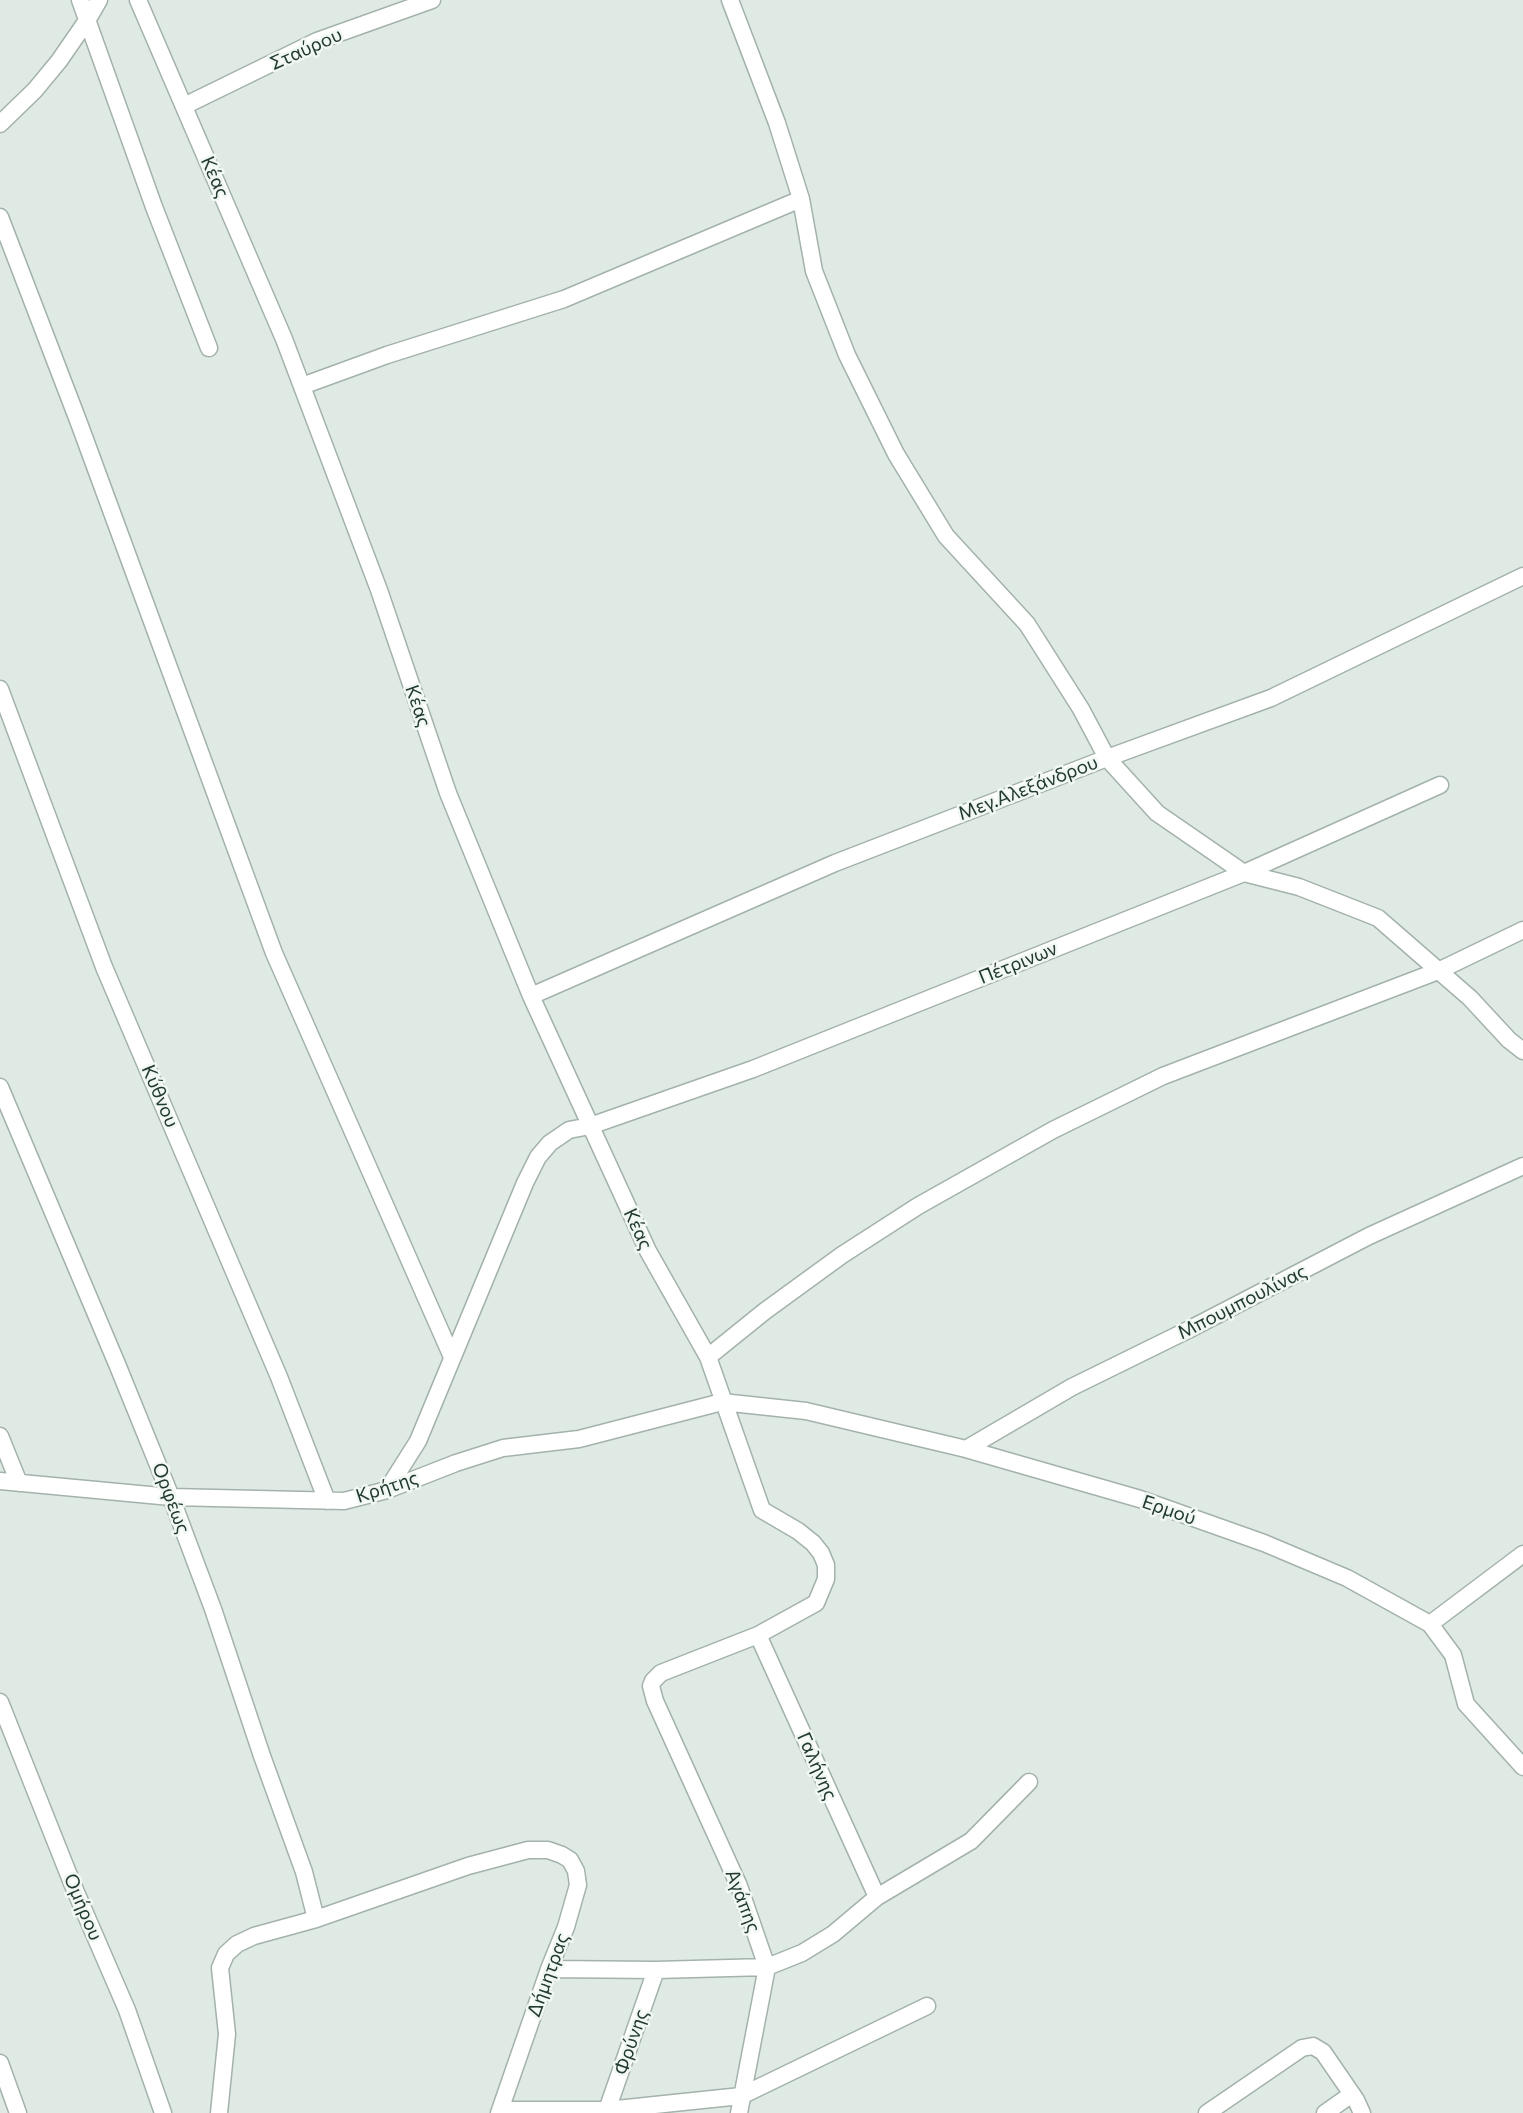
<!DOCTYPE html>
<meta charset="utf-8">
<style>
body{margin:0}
canvas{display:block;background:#e0eae4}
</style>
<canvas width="1523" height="2113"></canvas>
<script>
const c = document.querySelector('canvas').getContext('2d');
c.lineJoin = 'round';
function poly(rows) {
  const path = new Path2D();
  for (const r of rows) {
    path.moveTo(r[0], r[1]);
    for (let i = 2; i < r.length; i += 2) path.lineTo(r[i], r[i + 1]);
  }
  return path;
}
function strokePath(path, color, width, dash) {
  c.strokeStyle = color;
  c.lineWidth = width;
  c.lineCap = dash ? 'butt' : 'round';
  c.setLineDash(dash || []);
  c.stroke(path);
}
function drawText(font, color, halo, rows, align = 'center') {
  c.font = font + ' Commissioner,sans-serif';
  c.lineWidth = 5;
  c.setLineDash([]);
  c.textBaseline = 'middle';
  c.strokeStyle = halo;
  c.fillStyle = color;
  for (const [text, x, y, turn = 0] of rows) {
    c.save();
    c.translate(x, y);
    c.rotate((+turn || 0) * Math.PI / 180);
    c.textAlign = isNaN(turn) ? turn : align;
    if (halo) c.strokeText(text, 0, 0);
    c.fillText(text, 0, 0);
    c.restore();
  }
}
const street = poly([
 [80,0,154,207,209,348],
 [138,0,284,339,379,590,448,793,531,996,648,1251,708,1357,762,1510,798,1531,813,1543,821,1553,826,1565,826,1579,816,1603,758,1635,661,1673,653,1681,651,1686,655,1701,739,1886,767,1967,739,2113],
 [730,0,777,123,801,199,814,271,847,355,896,454,946,536,1027,624,1081,709,1107,758,1157,813,1244,873,1299,887,1378,918,1470,998,1509,1040,1523,1051],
 [184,106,317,41,432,0],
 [0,124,35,90,59,61,88,19,99,0],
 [0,217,79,423,274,953,452,1357],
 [302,386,387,355,564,299,801,199],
 [0,689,104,967,279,1377,327,1501],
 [531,996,835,863,1107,758,1271,698,1523,576],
 [0,1087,117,1364,171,1497,213,1609,262,1756,304,1872,316,1919],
 [708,1357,765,1311,842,1255,918,1206,1053,1130,1163,1076,1438,971,1523,930],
 [0,1436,19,1483],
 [966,1449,1072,1387,1190,1329,1369,1236,1523,1166],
 [0,1481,171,1497,344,1501,387,1490,456,1463,503,1448,579,1439,722,1402,806,1411,966,1449,1140,1499,1264,1543,1347,1578,1430,1624,1453,1655,1466,1704,1523,1767],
 [387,1490,418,1441,525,1183,538,1157,550,1143,569,1130,590,1126,753,1069,1244,873,1440,785],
 [1430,1624,1523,1554],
 [758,1635,877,1897],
 [0,1702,72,1883,127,2010,163,2113],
 [549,1969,656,1970,767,1967,802,1953,833,1934,877,1897,971,1841,1029,1782],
 [0,2063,18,2113],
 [500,2110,607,2110,741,2096,927,2006],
 [219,2113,227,2034,220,1968,226,1954,237,1944,254,1936,316,1919,468,1866,528,1850,548,1850,562,1855,570,1860,576,1871,578,1885,566,1927,549,1969,499,2113],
 [606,2113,656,1970],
 [1207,2113,1302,2048,1313,2046,1323,2052,1356,2100,1362,2113],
 [1325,2113,1352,2094]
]);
strokePath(street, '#a3b2aa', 19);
strokePath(street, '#fff', 16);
drawText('19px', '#223a2f', '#f1f7f3', [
 ["Σταύρου",306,49,-24],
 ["Κέας",215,177,66],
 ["Κέας",418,706,71],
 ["Μεγ.Αλεξάνδρου",1028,788,-21],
 ["Πέτρινων",1018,963,-22],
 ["Κύθνου",160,1096,67],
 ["Κέας",638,1229,65],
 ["Μπουμπουλίνας",1242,1302,-27],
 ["Κρήτης",387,1487,-18],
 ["Ορφέως",171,1498,69],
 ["Ερμού",1169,1510,19],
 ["Γαλήνης",817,1766,66],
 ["Αγάπης",743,1901,69],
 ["Ομήρου",83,1907,67],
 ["Δήμητρας",548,1975,-70],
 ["Φρύνης",631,2042,-71]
]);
</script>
